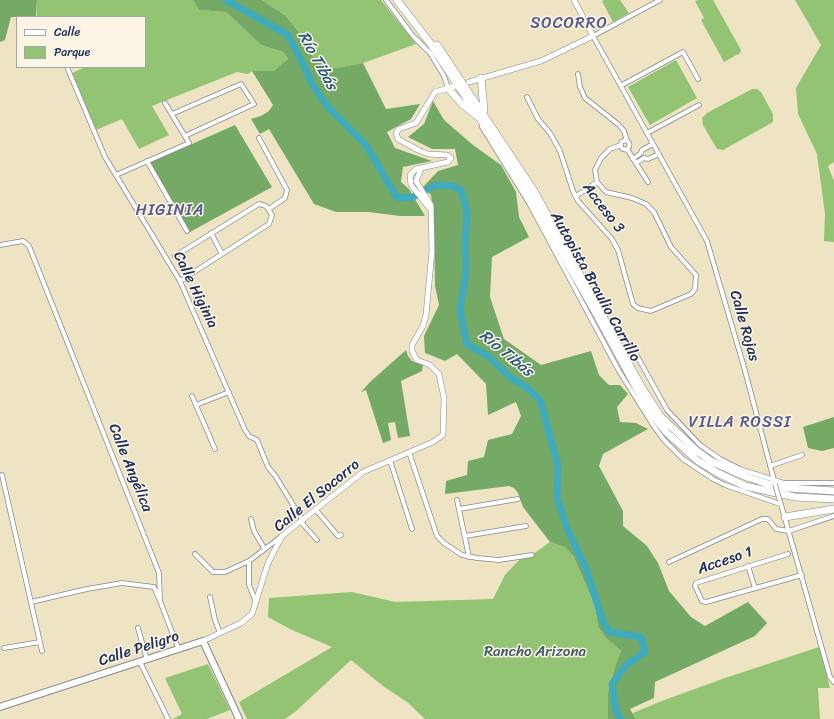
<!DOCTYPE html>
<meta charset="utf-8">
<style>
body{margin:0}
#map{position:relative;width:834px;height:719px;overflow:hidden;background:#eee3c3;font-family:Sriracha,sans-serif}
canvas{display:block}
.legend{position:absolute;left:16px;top:16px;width:130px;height:52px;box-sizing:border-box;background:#fcf5e5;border:1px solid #a2a6af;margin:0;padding:5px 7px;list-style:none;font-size:12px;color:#1b2f5e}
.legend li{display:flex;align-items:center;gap:8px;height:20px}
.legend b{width:20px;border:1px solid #a2a6af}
</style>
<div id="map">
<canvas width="834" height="719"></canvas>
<ul class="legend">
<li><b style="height:5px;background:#fff"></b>Calle</li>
<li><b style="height:11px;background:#92c474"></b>Parque</li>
</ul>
</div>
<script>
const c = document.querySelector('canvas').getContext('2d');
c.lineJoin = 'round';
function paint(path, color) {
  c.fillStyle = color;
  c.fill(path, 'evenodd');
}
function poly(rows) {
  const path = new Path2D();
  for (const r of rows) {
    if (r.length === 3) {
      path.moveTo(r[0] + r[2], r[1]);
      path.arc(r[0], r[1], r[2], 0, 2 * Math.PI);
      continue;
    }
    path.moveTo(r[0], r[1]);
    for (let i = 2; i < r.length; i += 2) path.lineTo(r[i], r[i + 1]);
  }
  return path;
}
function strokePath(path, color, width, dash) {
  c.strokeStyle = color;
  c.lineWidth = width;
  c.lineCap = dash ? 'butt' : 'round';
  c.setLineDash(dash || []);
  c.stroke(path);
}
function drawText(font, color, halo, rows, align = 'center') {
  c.font = font + ' Sriracha,sans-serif';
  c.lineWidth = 3;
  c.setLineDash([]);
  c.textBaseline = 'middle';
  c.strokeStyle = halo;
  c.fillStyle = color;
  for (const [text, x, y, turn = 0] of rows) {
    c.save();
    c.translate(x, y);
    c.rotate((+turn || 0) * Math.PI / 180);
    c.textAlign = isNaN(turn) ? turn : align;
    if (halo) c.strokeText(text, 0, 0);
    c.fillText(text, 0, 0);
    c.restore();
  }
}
paint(poly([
 [37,0,193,0,199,10,226,12,261,45,283,52,288,60,274,71,252,71,248,74,237,72,152,106,169,135,139,149,122,119,96,130,72,73,85,67,145,67,145,17,37,17],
 [262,0,381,0,416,44,363,63,330,69,314,58,298,31,286,16],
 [604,0,620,0,629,13,613,22,602,1],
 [698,0,713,0,741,50,740,53,724,62,701,20,704,18,695,1],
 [795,0,834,0,834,162,828,166,834,181,834,242,824,241,825,214,817,154,798,114,796,88,821,45],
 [676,60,697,98,650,125,628,87],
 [752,89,757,89,761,92,773,114,773,122,723,150,717,149,703,125,702,118,707,113],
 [550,542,565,547,574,557,595,606,598,627,606,638,621,651,615,666,608,693,608,719,425,719,407,702,383,686,351,660,295,712,285,719,247,719,239,702,332,647,290,629,268,617,269,598,352,592,395,602,493,599,505,575,523,556,532,555],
 [819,647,830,688,818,688,820,719,636,719,633,713,659,702,725,678],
 [208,664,230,710,207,719,173,719,182,714,165,678]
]), '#92c474');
paint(poly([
 [0,0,37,0,36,17,11,17,5,40,0,42],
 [193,0,262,0,286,16,298,31,314,58,330,69,363,63,386,109,420,104,411,119,387,132,395,148,432,161,403,167,401,182,409,189,425,216,400,216,369,212,336,212,314,204,269,129,260,134,251,119,261,116,269,111,273,105,252,71,274,71,288,59,283,52,261,45,226,12,199,10],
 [433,101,444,120,473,145,501,165,516,192,519,217,529,237,492,257,490,297,504,339,541,365,591,351,599,375,609,385,620,385,628,394,617,407,620,422,636,423,648,429,603,454,599,466,623,511,623,526,647,546,658,563,669,591,691,617,705,626,748,602,767,623,755,636,655,682,654,698,630,709,636,719,608,719,608,693,615,666,621,651,606,638,598,627,595,606,574,557,565,547,550,542,523,507,518,493,514,488,509,486,445,494,446,481,467,475,468,461,484,457,488,440,512,434,521,416,516,402,488,415,486,384,457,354,445,361,425,353,424,336,439,305,435,286,434,217,431,195,423,187,438,171,458,165,455,149,432,149,408,137,424,124],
 [235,125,272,187,190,232,149,163],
 [406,350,408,356,412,361,423,365,422,371,401,381,410,436,398,438,395,422,388,423,391,440,383,443,366,390,361,392,370,382],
 [834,417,834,448,822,451,808,448,803,427]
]), '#75aa66');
strokePath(poly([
 [226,0,288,35,305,68,312,84,328,107,366,145,396,196,400,198,413,197,436,185,452,186,461,190,467,211,465,243,466,272,460,310,467,344,488,356,511,378,526,387,540,400,558,465,557,497,568,531,587,571,602,619,609,632,641,637,645,652,626,665,612,684,616,711,621,719]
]), '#3fabbd', 7);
const minor = poly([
 [386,0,413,36,430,53,444,76,448,88],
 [660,0,593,36,707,241,744,367,775,484],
 [67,67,105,157,180,281,245,430,249,436,257,440,268,467,276,477,303,521],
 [578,74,580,87,585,98,619,125,624,131,627,141],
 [622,85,683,52,698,79],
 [527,97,538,119,550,133,560,151,573,191,578,201,612,239,618,250,633,304,638,308,651,311,691,294,695,289,696,275,671,247,654,212,646,204,632,198,606,192,597,182,595,170,601,158,610,149,621,145],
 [172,114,241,84,254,104,185,136],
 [482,127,529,203,619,371,653,425,664,440,683,459,713,479,725,485,780,504],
 [647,133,699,105],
 [259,138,287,190,285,198,269,209],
 [625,145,4.5],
 [627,149,648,182],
 [633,159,641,153,642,150,653,144],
 [147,161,187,231],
 [636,163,644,158,648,159,659,154],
 [116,175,189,143,165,103],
 [576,196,597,182],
 [211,233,222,254],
 [0,245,23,241,29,246,159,573,160,601,179,650],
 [175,256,259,204,266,206,272,215,269,224,180,281],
 [631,345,667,410,700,445,720,459,740,469,784,483,834,483],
 [192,396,215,449],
 [196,405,229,392],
 [409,452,437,536,444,543,462,555,477,558,499,560,532,555],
 [390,460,412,529],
 [770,466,802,455],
 [2,475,42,651],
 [457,500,469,557],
 [780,501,830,677,834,682],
 [459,509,518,499],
 [316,510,338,536,341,535],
 [251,519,254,531,264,548],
 [301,522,317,540],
 [465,536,526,526],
 [195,554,213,572,225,572,249,561],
 [788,554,696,583,695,586,702,601,706,602,802,575],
 [669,562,762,519,768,519,776,529,789,531,834,516],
 [748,566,755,588],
 [210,597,215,620,220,633],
 [31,602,87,589,122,583,154,587,159,599],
 [256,602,249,585,249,561,282,536],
 [138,628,147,660],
 [4,648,40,642],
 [140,662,168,719]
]);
const tertiary = poly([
 [469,82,541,61,593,36,574,0],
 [430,209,411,185,410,175,416,169,448,162,451,158,447,155,428,154,418,150,398,139,396,133,399,129,416,123,435,92,455,86],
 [203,641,241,623,252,614,268,563,282,536,363,472,433,442,443,435,444,398,439,374,430,365,417,360,412,351,412,345,423,326,426,315,432,251,431,205,416,181,421,169]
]);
const secondary = poly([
 [0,707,203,641,239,719]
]);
const trunk = poly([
 [397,0,430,43,518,176,597,315,649,411,667,433,698,461,718,473,745,486,795,497,834,499],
 [437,45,534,191,642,388,660,416,697,451,711,461,744,476,771,485,788,488,834,491],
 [481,78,484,110],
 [448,88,461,103,477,116],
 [785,517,834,509]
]);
strokePath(minor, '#848990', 5.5);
strokePath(tertiary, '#848990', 6);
strokePath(secondary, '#848990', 8);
strokePath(trunk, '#848990', 8);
strokePath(minor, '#fff', 4);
strokePath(tertiary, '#fff', 5);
strokePath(secondary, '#fff', 6);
strokePath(trunk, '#fff', 7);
const minorBridge = poly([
 [775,484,779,498]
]);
strokePath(minorBridge, '#848990', 5.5, []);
strokePath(minorBridge, '#fff', 4);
drawText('15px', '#1b2f5e', '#fcf5e5', [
 ["Acceso 3",603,208,53],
 ["Autopista Braulio Carrillo",595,287,61],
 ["Calle Higinia",195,290,64],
 ["Calle Rojas",744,326,74],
 ["Calle Angélica",130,468,68],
 ["Calle El Socorro",317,496,-39],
 ["Acceso 1",725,561,-19],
 ["Calle Peligro",139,649,-18]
]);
drawText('15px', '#3f5c65', '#fcf5e5', [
 ["Rancho Arizona",535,652]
]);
c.letterSpacing = '1px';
drawText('16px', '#595a90', '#fcf5e5', [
 ["SOCORRO",569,24],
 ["HIGINIA",170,211],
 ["VILLA ROSSI",740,423]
]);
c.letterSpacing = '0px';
drawText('italic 16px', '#285a7f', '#fcf5e5', [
 ["Río Tibás",317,61,61],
 ["Río Tibás",506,354,39]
]);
</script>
